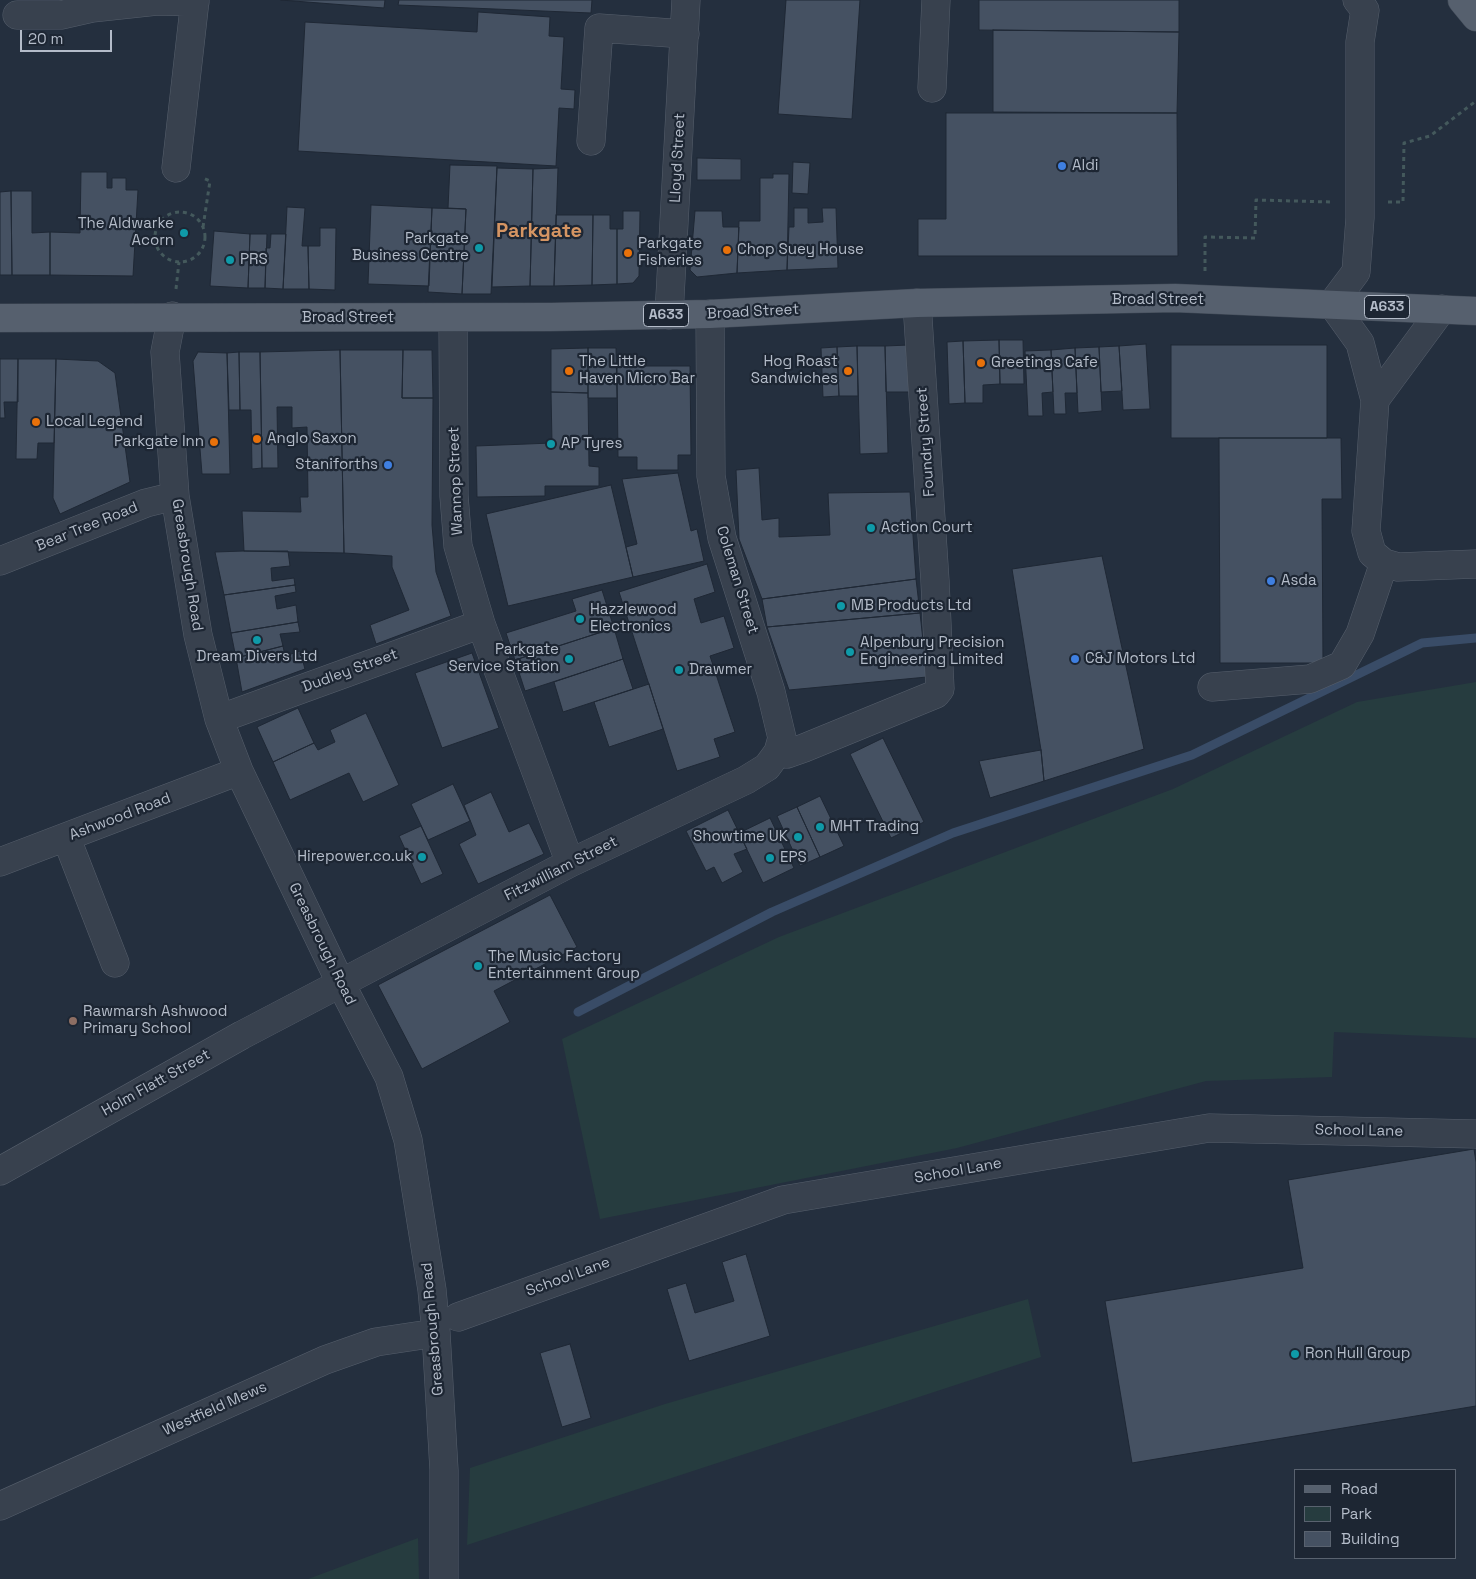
<!DOCTYPE html>
<style>
body{margin:0}
#map{position:relative;width:1476px;height:1579px;overflow:hidden;background:#242f3e;font-family:"Space Grotesk",sans-serif}
canvas{display:block}
.legend{position:absolute;left:1294px;top:1469px;width:162px;height:90px;box-sizing:border-box;background:#1d2633;border:1px solid #59626f;margin:0;padding:6px 9px;list-style:none;font-size:15px;color:#b4bcc9}
.legend li{display:flex;align-items:center;gap:10px;height:25px}
.legend b{width:25px;border:1px solid #59626f}
.scale{position:absolute;left:20px;top:30px;width:92px;height:22px;box-sizing:border-box;border:2px solid #b4bcc9;border-top:0;padding-left:6px;font-size:15px;line-height:18px;white-space:nowrap;color:#b4bcc9;-webkit-text-stroke:4px #1d2633;paint-order:stroke}
</style>
<div id="map">
<canvas width="1476" height="1579"></canvas>
<ul class="legend">
<li><b style="height:6px;background:#56606e"></b>Road</li>
<li><b style="height:14px;background:#263c3f"></b>Park</li>
<li><b style="height:14px;background:#455162"></b>Building</li>
</ul>
<div class="scale">20 m</div>
</div>
<script>
const c = document.querySelector('canvas').getContext('2d');
c.lineJoin = 'round';
function paint(path, color) {
  c.fillStyle = color;
  c.fill(path, 'evenodd');
}
function poly(rows) {
  const path = new Path2D();
  for (const r of rows) {
    if (r.length === 3) {
      path.moveTo(r[0] + r[2], r[1]);
      path.arc(r[0], r[1], r[2], 0, 2 * Math.PI);
      continue;
    }
    path.moveTo(r[0], r[1]);
    for (let i = 2; i < r.length; i += 2) path.lineTo(r[i], r[i + 1]);
  }
  return path;
}
function strokePath(path, color, width, dash) {
  c.strokeStyle = color;
  c.lineWidth = width;
  c.lineCap = dash ? 'butt' : 'round';
  c.setLineDash(dash || []);
  c.stroke(path);
}
function drawText(font, color, halo, rows, align = 'center') {
  c.font = font + ' "Space Grotesk",sans-serif';
  c.lineWidth = 4.5;
  c.setLineDash([]);
  c.textBaseline = 'middle';
  c.strokeStyle = halo;
  c.fillStyle = color;
  for (const [text, x, y, turn = 0] of rows) {
    c.save();
    c.translate(x, y);
    c.rotate((+turn || 0) * Math.PI / 180);
    c.textAlign = isNaN(turn) ? turn : align;
    if (halo) c.strokeText(text, 0, 0);
    c.fillText(text, 0, 0);
    c.restore();
  }
}
paint(poly([
 [1476,682,1476,1038,1334,1032,1332,1077,1206,1081,957,1148,600,1219,562,1039,779,937,1173,789,1357,702],
 [1028,1299,1041,1357,467,1545,470,1468,665,1404],
 [418,1538,419,1579,308,1579]
]), '#263c3f');
strokePath(poly([
 [578,1012,772,912,953,833,1192,755,1422,643,1476,638]
]), '#394c67', 9);
const building = poly([
 [281,0,385,0,384,8,281,0],
 [399,0,592,0,591,13,398,5,399,0],
 [786,0,860,0,852,119,778,114,786,0],
 [979,0,1179,0,1179,32,979,30,979,0],
 [478,12,550,17,549,36,564,37,561,89,575,90,574,109,559,108,556,166,298,151,305,22,477,32,478,12],
 [993,30,1179,32,1177,113,993,112,993,30],
 [946,113,1177,113,1178,256,918,256,918,219,946,219,946,113],
 [697,158,741,159,741,180,697,180,697,158],
 [793,162,810,163,808,194,792,193,793,162],
 [450,165,497,166,491,294,462,294,466,209,448,208,450,165],
 [497,168,533,169,530,286,492,287,497,168],
 [558,168,554,286,530,286,533,169,558,168],
 [81,172,107,172,107,188,112,188,112,178,126,178,126,190,138,190,133,276,50,275,50,232,80,233,81,172],
 [773,174,789,174,787,270,737,273,739,221,760,221,760,178,773,178,773,174],
 [11,191,32,191,32,233,50,232,50,275,12,275,11,191],
 [11,191,12,275,0,275,0,192,11,191],
 [371,205,432,208,429,286,368,284,371,205],
 [287,207,305,208,302,246,308,246,309,289,283,289,287,207],
 [432,208,466,209,462,294,428,292,432,208],
 [794,208,808,208,808,223,823,222,822,208,836,208,838,268,787,270,789,227,794,227,794,208],
 [623,211,640,211,639,276,633,283,617,284,617,229,623,229,623,211],
 [695,211,722,211,723,227,739,227,737,273,697,277,690,270,695,211],
 [556,215,593,215,592,285,554,286,556,215],
 [593,215,610,215,610,229,617,229,617,284,592,285,593,215],
 [320,228,336,228,335,290,309,289,308,246,320,246,320,228],
 [214,231,250,234,248,288,210,286,214,231],
 [250,234,267,234,265,288,248,288,250,234],
 [271,234,286,234,283,289,265,288,266,248,270,248,271,234],
 [999,340,1023,340,1024,384,1000,384,999,340],
 [999,340,1000,384,983,385,983,403,965,403,963,341,999,340],
 [963,341,965,403,949,404,947,342,963,341],
 [1146,344,1150,409,1123,410,1119,346,1146,344],
 [909,345,910,392,886,392,885,346,909,345],
 [1171,345,1327,345,1327,438,1171,438,1171,345],
 [857,346,885,346,888,453,860,454,857,346],
 [857,346,858,396,839,396,837,347,857,346],
 [1119,346,1122,391,1101,392,1099,347,1119,346],
 [837,347,839,396,823,397,821,348,837,347],
 [1099,347,1102,411,1078,413,1075,348,1099,347],
 [588,348,616,348,617,398,588,398,588,348],
 [588,348,588,393,551,392,551,349,588,348],
 [1075,348,1077,393,1065,393,1066,414,1054,414,1051,350,1075,348],
 [340,350,344,553,244,551,242,511,301,512,300,497,308,497,307,427,292,428,292,407,277,407,278,468,262,468,260,352,340,350],
 [340,350,403,350,402,398,433,398,432,525,436,572,451,616,376,644,370,625,409,610,392,567,392,556,344,553,340,350],
 [403,350,432,350,433,398,402,398,403,350],
 [1051,350,1053,392,1042,393,1043,416,1028,416,1025,351,1051,350],
 [198,352,227,353,230,474,202,474,193,361,198,352],
 [239,352,260,352,262,468,252,469,251,410,240,410,239,352],
 [239,352,240,410,229,410,227,353,239,352],
 [0,359,18,359,18,402,4,402,5,418,0,418,0,359],
 [18,359,56,359,54,443,38,443,37,459,16,459,18,359],
 [56,359,98,361,115,373,130,482,60,514,53,498,56,359],
 [617,366,690,366,691,455,678,455,678,470,637,470,637,457,618,457,617,366],
 [551,392,588,393,589,466,599,467,599,486,545,486,545,496,477,497,476,446,552,443,551,392],
 [1219,438,1341,438,1342,499,1322,499,1323,663,1220,663,1219,438],
 [759,468,762,520,779,518,779,537,830,535,828,493,910,492,916,579,762,599,739,539,736,470,759,468],
 [678,473,691,531,697,529,704,561,633,577,626,547,637,544,622,479,678,473],
 [611,485,633,577,508,606,486,514,611,485],
 [244,551,288,551,290,566,271,568,272,581,294,578,295,585,224,595,215,552,244,551],
 [1102,556,1144,749,1044,781,1041,750,1012,569,1102,556],
 [707,564,715,592,694,599,701,623,724,616,734,648,710,656,735,732,714,739,720,757,677,771,619,592,707,564],
 [916,579,920,613,767,627,762,599,916,579],
 [295,585,296,592,275,596,277,609,296,605,298,622,231,633,224,595,295,585],
 [602,590,614,628,515,660,506,633,576,611,572,599,602,590],
 [920,613,927,677,789,690,767,627,920,613],
 [298,622,300,632,280,634,283,646,236,658,231,633,298,622],
 [614,628,623,659,525,691,515,660,614,628],
 [283,646,285,656,300,651,305,669,242,692,236,658,283,646],
 [472,653,499,728,442,748,415,673,472,653],
 [623,659,633,689,563,712,554,682,623,659],
 [649,684,663,729,609,747,594,702,649,684],
 [298,708,314,743,273,762,257,727,298,708],
 [366,713,399,785,363,802,349,773,290,800,273,762,314,743,318,750,335,742,330,730,366,713],
 [883,738,924,822,891,838,850,754,883,738],
 [1041,750,1044,781,990,798,979,761,1041,750],
 [453,784,470,821,428,840,411,804,453,784],
 [491,792,509,832,529,823,544,854,478,884,459,844,476,835,464,805,491,792],
 [820,796,844,846,820,857,797,807,820,796],
 [797,807,820,857,800,866,777,816,797,807],
 [728,810,747,849,734,854,743,872,722,883,714,867,706,871,686,831,728,810],
 [770,818,794,868,763,883,739,833,770,818],
 [421,826,443,874,421,884,399,836,421,826],
 [550,895,577,947,494,991,510,1022,422,1069,378,985,550,895],
 [1474,1149,1476,1162,1476,1406,1132,1463,1105,1301,1303,1268,1288,1180,1474,1149],
 [746,1254,770,1336,689,1361,667,1289,686,1283,695,1313,734,1301,722,1262,746,1254],
 [570,1344,591,1418,562,1427,540,1353,570,1344]
]);
paint(building, '#455162');
strokePath(building, '#1f2835', 1);
const minor = poly([
 [1357,0,1365,10,1360,42,1360,218,1356,272,1332,304,1360,343,1375,400,1442,309],
 [17,15,61,15,92,8,157,1,195,2],
 [932,88,936,0],
 [591,141,599,28,685,34],
 [176,168,195,0],
 [669,315,686,0],
 [172,316,165,352,175,496,198,635,219,719,239,771,341,984,389,1077,408,1140,432,1290,436,1333,444,1470,444,1579],
 [453,319,454,496,458,546,481,624,570,863],
 [1375,400,1366,531,1372,553,1384,563,1398,567,1476,564],
 [0,561,146,503,175,496],
 [1212,687,1310,679,1342,665,1360,634,1384,563],
 [219,719,481,624],
 [778,752,787,754,804,748,936,694,940,689,935,581,917,303],
 [66,837,115,963],
 [0,862,239,771],
 [0,1171,242,1035,570,863,746,780,767,767,778,752,782,738,771,692,722,538,711,476,710,314],
 [458,1317,783,1200,1209,1128,1476,1134],
 [0,1506,325,1360,376,1342,436,1333]
]);
const major = poly([
 [1462,0,1476,17],
 [0,318,551,317,710,314,917,303,1175,298,1476,311]
]);
strokePath(minor, '#565f6c', 29);
strokePath(major, '#414a57', 29);
strokePath(poly([
 [1388,202,1403,202,1404,143,1430,136,1476,101],
 [180,237,25],
 [203,227,210,181,203,178],
 [1205,271,1205,237,1255,238,1256,200,1332,202],
 [176,289,179,262]
]), '#44595c', 3, [4, 4]);
strokePath(minor, '#38414e', 28);
strokePath(major, '#56606e', 28);
for (const [x, y, r, color] of [
 [1062,166,5,"#3f7fe0"],
 [184,233,5,"#0f9aa8"],
 [479,248,5,"#0f9aa8"],
 [727,250,5,"#e8710a"],
 [628,253,5,"#e8710a"],
 [230,260,5,"#0f9aa8"],
 [981,363,5,"#e8710a"],
 [569,371,5,"#e8710a"],
 [848,371,5,"#e8710a"],
 [36,422,5,"#e8710a"],
 [257,439,5,"#e8710a"],
 [214,442,5,"#e8710a"],
 [551,444,5,"#0f9aa8"],
 [388,465,5,"#3f7fe0"],
 [871,528,5,"#0f9aa8"],
 [1271,581,5,"#3f7fe0"],
 [841,606,5,"#0f9aa8"],
 [580,619,5,"#0f9aa8"],
 [257,640,5,"#0f9aa8"],
 [850,652,5,"#0f9aa8"],
 [569,659,5,"#0f9aa8"],
 [1075,659,5,"#3f7fe0"],
 [679,670,5,"#0f9aa8"],
 [820,827,5,"#0f9aa8"],
 [798,837,5,"#0f9aa8"],
 [422,857,5,"#0f9aa8"],
 [770,858,5,"#0f9aa8"],
 [478,966,5,"#0f9aa8"],
 [73,1021,5,"#8d6e63"],
 [1295,1354,5,"#0f9aa8"]
]) {
  const dot = new Path2D();
  dot.arc(x, y, r, 0, 2 * Math.PI);
  c.fillStyle = color;
  c.fill(dot);
  strokePath(dot, '#1d2633', 2);
}
for (const [x, y, w] of [
 [1387,307,45],
 [666,315,45]
]) {
  const box = new Path2D();
  box.roundRect(x - w / 2, y - 11.5, w, 23, 4);
  c.fillStyle = '#1d2633';
  c.fill(box);
  strokePath(box, '#b4bcc9', 1);
}
drawText('bold 14px', '#b4bcc9', null, [
 ["A633",1387,307],
 ["A633",666,315]
]);
drawText('15px', '#b4bcc9', '#1d2633', [
 ["Lloyd Street",678,158,-87],
 ["Broad Street",1158,300],
 ["Broad Street",753,312,-3],
 ["Broad Street",348,318],
 ["Foundry Street",926,442,-94],
 ["Wannop Street",456,481,-92],
 ["Bear Tree Road",87,527,-22],
 ["Greasbrough Road",187,565,81],
 ["Coleman Street",737,580,73],
 ["Dudley Street",350,671,-20],
 ["Ashwood Road",120,817,-21],
 ["Fitzwilliam Street",561,869,-27],
 ["Greasbrough Road",322,944,64],
 ["Holm Flatt Street",156,1083,-29],
 ["School Lane",1359,1131,1],
 ["School Lane",958,1171,-10],
 ["School Lane",568,1277,-20],
 ["Greasbrough Road",433,1329,-95],
 ["Westfield Mews",215,1409,-24]
]);
drawText('15px', '#b4bcc9', '#1d2633', [
 ["Aldi",1072,166],
 ["The Aldwarke",174,224,"right"],
 ["Acorn",174,241,"right"],
 ["Parkgate",469,239,"right"],
 ["Business Centre",469,256,"right"],
 ["Parkgate",638,244],
 ["Fisheries",638,261],
 ["Chop Suey House",737,250],
 ["PRS",240,260],
 ["The Little",579,362],
 ["Haven Micro Bar",579,379],
 ["Hog Roast",838,362,"right"],
 ["Sandwiches",838,379,"right"],
 ["Greetings Cafe",991,363],
 ["Local Legend",46,422],
 ["Anglo Saxon",267,439],
 ["Parkgate Inn",204,442,"right"],
 ["AP Tyres",561,444],
 ["Staniforths",378,465,"right"],
 ["Action Court",881,528],
 ["Asda",1281,581],
 ["MB Products Ltd",851,606],
 ["Hazzlewood",590,610],
 ["Electronics",590,627],
 ["Alpenbury Precision",860,643],
 ["Engineering Limited",860,660],
 ["Parkgate",559,650,"right"],
 ["Service Station",559,667,"right"],
 ["Dream Divers Ltd",257,657,"center"],
 ["C&J Motors Ltd",1085,659],
 ["Drawmer",689,670],
 ["MHT Trading",830,827],
 ["Showtime UK",788,837,"right"],
 ["Hirepower.co.uk",412,857,"right"],
 ["EPS",780,858],
 ["The Music Factory",488,957],
 ["Entertainment Group",488,974],
 ["Rawmarsh Ashwood",83,1012],
 ["Primary School",83,1029],
 ["Ron Hull Group",1305,1354]
], 'left');
drawText('bold 20px', '#d59563', '#1d2633', [
 ["Parkgate",539,232]
]);
</script>
